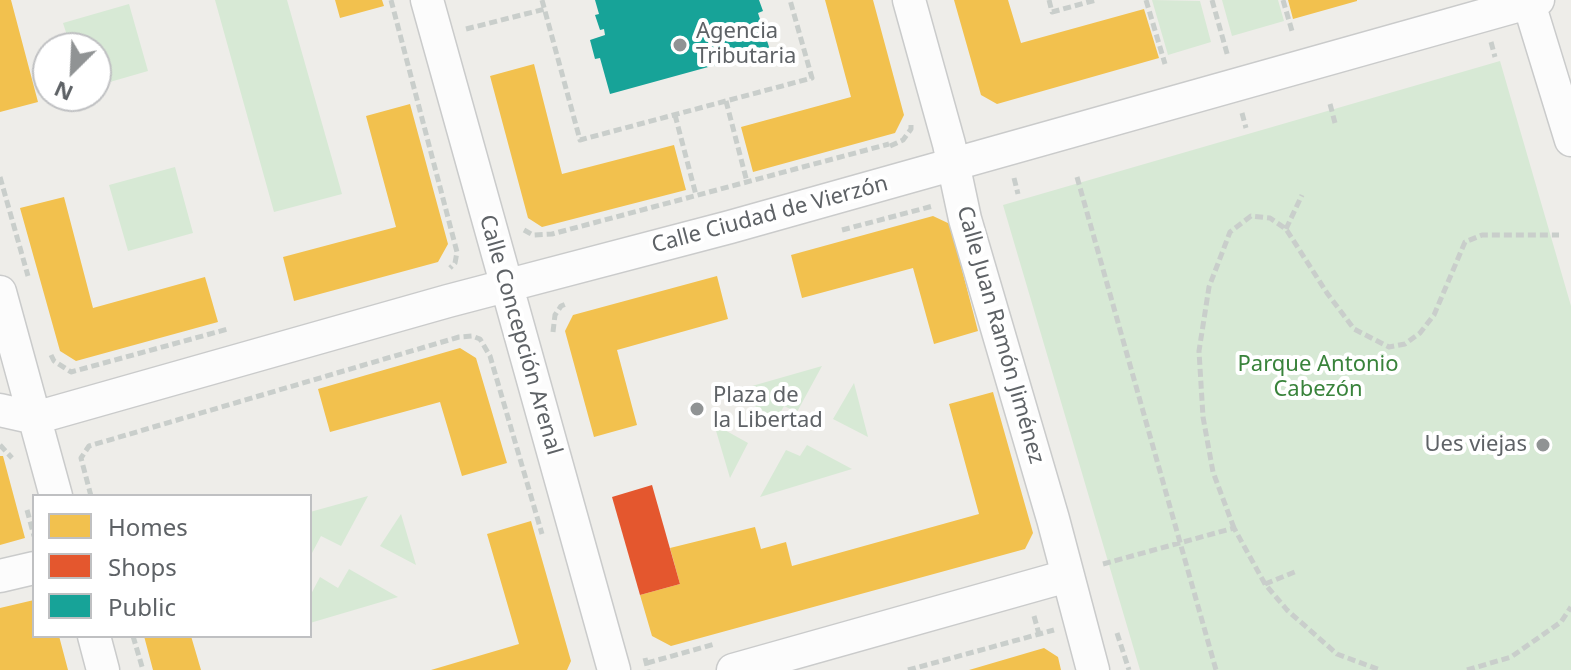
<!DOCTYPE html>
<meta charset="utf-8">
<style>
body{margin:0}
#map{position:relative;width:1571px;height:670px;overflow:hidden;background:#eeede9;font-family:"Noto Sans",sans-serif}
canvas{display:block}
.legend{position:absolute;left:32px;top:494px;width:280px;height:144px;box-sizing:border-box;background:#fff;border:2px solid #bfc0c2;margin:0;padding:10px 14px;list-style:none;font-size:24px;color:#5e6266}
.legend li{display:flex;align-items:center;gap:16px;height:40px}
.legend b{width:40px;border:2px solid #bfc0c2}
.north{position:absolute;left:32px;top:32px;width:80px;height:80px;box-sizing:border-box;background:#fff;border:2px solid #bfc0c2;border-radius:50%;rotate:204deg;font-size:22px;font-weight:700;line-height:32px;text-align:center;color:#5e6266}
.north::after{content:'';display:block;margin:auto;width:28px;height:36px;background:#909394;clip-path:polygon(50% 0,100% 100%,50% 72%,0 100%)}
</style>
<div id="map">
<canvas width="1571" height="670"></canvas>
<ul class="legend">
<li><b style="height:22px;background:#f2c14e"></b>Homes</li>
<li><b style="height:22px;background:#e4572e"></b>Shops</li>
<li><b style="height:22px;background:#17a398"></b>Public</li>
</ul>
<div class="north">N</div>
</div>
<script>
const c = document.querySelector('canvas').getContext('2d');
c.lineJoin = 'round';
function paint(path, color) {
  c.fillStyle = color;
  c.fill(path, 'evenodd');
}
function poly(rows) {
  const path = new Path2D();
  for (const r of rows) {
    path.moveTo(r[0], r[1]);
    for (let i = 2; i < r.length; i += 2) path.lineTo(r[i], r[i + 1]);
  }
  return path;
}
function strokePath(path, color, width, dash) {
  c.strokeStyle = color;
  c.lineWidth = width;
  c.lineCap = dash ? 'butt' : 'round';
  c.setLineDash(dash || []);
  c.stroke(path);
}
function drawText(font, color, halo, rows, align = 'center') {
  c.font = font + ' "Noto Sans",sans-serif';
  c.lineWidth = 8;
  c.setLineDash([]);
  c.textBaseline = 'middle';
  c.strokeStyle = halo;
  c.fillStyle = color;
  for (const [text, x, y, turn = 0] of rows) {
    c.save();
    c.translate(x, y);
    c.rotate((+turn || 0) * Math.PI / 180);
    c.textAlign = isNaN(turn) ? turn : align;
    if (halo) c.strokeText(text, 0, 0);
    c.fillText(text, 0, 0);
    c.restore();
  }
}
paint(poly([
 [215,0,287,0,342,194,274,212],
 [1152,0,1200,1,1211,42,1168,55],
 [1222,0,1278,0,1284,21,1232,36],
 [129,4,148,71,96,86,96,48,71,48,63,23],
 [1500,61,1571,306,1571,670,1140,670,1003,205],
 [175,167,193,233,128,251,109,185],
 [822,366,797,412,784,406,777,419,731,392],
 [854,383,868,437,833,419],
 [714,424,748,443,730,478],
 [807,445,852,469,760,497,786,450,800,456],
 [368,496,341,546,321,536,312,553,310,552,310,512],
 [401,514,416,565,380,546],
 [349,569,398,597,310,623,310,596,320,577,338,588]
]), '#d7e9d5');
paint(poly([
 [0,0,11,0,38,102,0,112],
 [335,0,382,0,384,6,340,18],
 [825,0,873,0,904,115,895,133,753,172,741,127,851,97],
 [954,0,1008,0,1021,43,1144,9,1159,58,997,104,981,95],
 [1288,0,1357,0,1357,1,1293,19],
 [534,64,562,174,674,145,686,190,542,227,528,218,490,76],
 [410,104,448,244,438,262,294,301,283,257,396,227,366,116],
 [64,197,93,308,205,277,218,322,76,361,60,351,20,208],
 [933,216,950,224,978,331,934,344,913,268,802,298,791,255],
 [717,276,728,319,617,350,637,425,594,437,565,331,573,315],
 [460,348,476,358,507,463,462,476,440,402,330,432,318,389],
 [993,392,1033,533,1025,549,671,646,652,636,640,595,680,584,670,548,755,527,761,549,786,542,792,566,979,514,949,404],
 [0,456,3,456,25,538,0,545],
 [531,521,571,661,567,670,431,670,519,644,487,534],
 [34,600,34,636,59,636,68,670,0,670,0,608],
 [144,636,191,636,201,670,153,670],
 [1044,648,1058,657,1061,670,969,670]
]), '#f2c14e');
paint(poly([
 [652,485,680,584,640,595,612,497]
]), '#e4572e');
paint(poly([
 [595,0,759,0,763,11,758,13,770,50,610,94,600,58,595,59,590,40,605,35,604,29,600,30,595,15,599,14]
]), '#17a398');
const street = poly([
 [427,0,614,670],
 [909,0,949,144,965,219,1053,519,1093,670],
 [1528,0,1571,140],
 [0,292,56,496],
 [0,410,35,418,448,301,730,227,1538,0],
 [0,576,34,568],
 [94,636,103,670],
 [733,670,1067,576]
]);
strokePath(street, '#cacbcb', 35);
strokePath(poly([
 [391,0,457,252,455,263,450,268],
 [542,0,580,140,812,78,790,0],
 [1049,0,1052,12,1096,0],
 [1146,0,1165,64],
 [1212,0,1228,57],
 [1283,0,1292,31],
 [466,29,545,9],
 [1491,42,1495,57],
 [726,101,747,182],
 [1330,104,1335,123],
 [1242,113,1246,128],
 [675,115,696,195],
 [890,146,903,140,911,129,911,124],
 [0,177,28,276],
 [1077,177,1216,670],
 [1014,178,1018,194],
 [1286,229,1302,195],
 [524,230,533,235,552,234,889,144],
 [842,230,933,206],
 [553,332,555,315,561,306,566,304],
 [51,355,54,361,71,372,228,329],
 [0,445,12,458],
 [91,496,81,458,89,446,459,337,472,336,480,339,490,356,542,534],
 [27,510,34,536],
 [1234,528,1213,472,1203,417,1199,351,1209,287,1230,232,1251,216,1270,218,1286,229,1327,293,1354,329,1389,347,1405,344,1420,333,1434,315,1465,242,1482,235,1559,235],
 [1103,564,1234,528,1265,584,1287,610,1337,654,1380,670],
 [1265,584,1297,571],
 [1034,616,1039,634],
 [1117,633,1129,670],
 [133,636,143,670],
 [645,658,648,670],
 [647,663,715,644],
 [908,670,1054,630],
 [1467,670,1511,657,1561,622,1571,607]
]), '#c9cecb', 5, [8, 4]);
strokePath(street, '#fcfcfc', 32);
for (const [x, y, r, color] of [
 [680,45,8,"#909394"],
 [697,409,8,"#909394"],
 [1543,445,8,"#909394"]
]) {
  const dot = new Path2D();
  dot.arc(x, y, r, 0, 2 * Math.PI);
  c.fillStyle = color;
  c.fill(dot);
  strokePath(dot, '#fff', 3);
}
drawText('22px', '#5e6266', '#fff', [
 ["Agencia",696,32],
 ["Tributaria",696,57],
 ["Plaza de",713,396],
 ["la Libertad",713,421],
 ["Ues viejas",1527,445,"right"]
], 'left');
drawText('22px', '#5e6266', '#fff', [
 ["Calle Ciudad de Vierzón",770,215,-15],
 ["Calle Concepción Arenal",520,335,74],
 ["Calle Juan Ramón Jiménez",1000,335,74]
]);
drawText('22px', '#39833b', '#fff', [
 ["Parque Antonio",1318,365],
 ["Cabezón",1318,390]
]);
</script>
